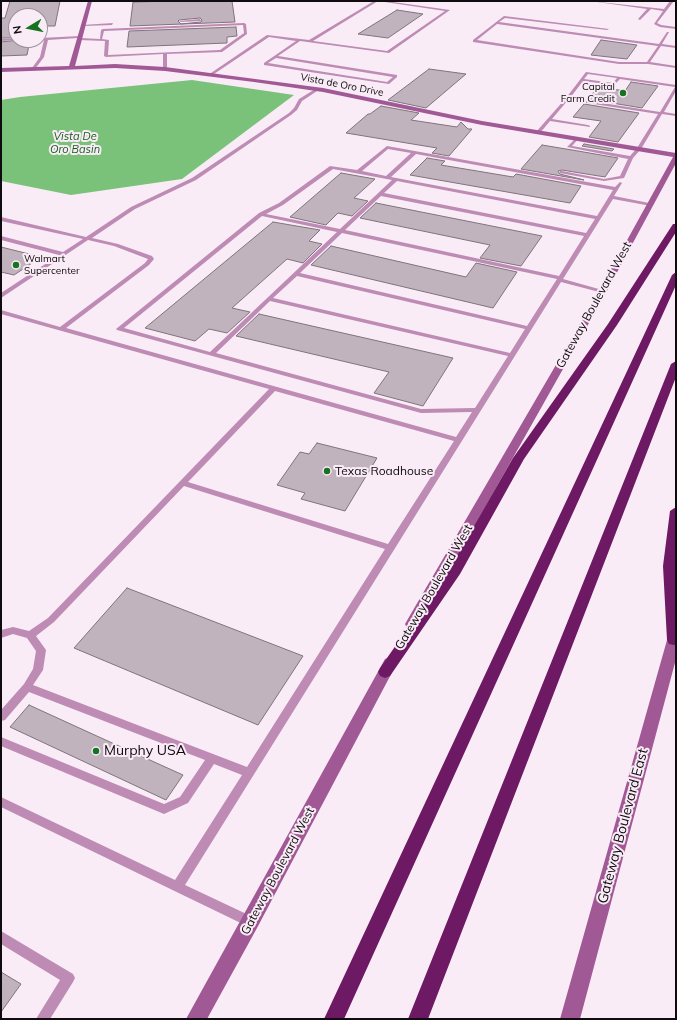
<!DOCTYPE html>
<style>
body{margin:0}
#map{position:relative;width:677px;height:1020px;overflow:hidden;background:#f9ecf6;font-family:Mulish,sans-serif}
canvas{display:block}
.frame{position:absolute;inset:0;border:2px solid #0f0b0e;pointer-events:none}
.north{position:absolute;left:8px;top:8px;width:40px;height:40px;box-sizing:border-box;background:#f9ecf6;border:1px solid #9b9299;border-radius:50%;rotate:260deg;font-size:11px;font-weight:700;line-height:16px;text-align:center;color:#0f0b0e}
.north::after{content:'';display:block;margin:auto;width:14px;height:18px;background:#177321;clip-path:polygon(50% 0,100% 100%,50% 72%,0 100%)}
</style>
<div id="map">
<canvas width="677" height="1020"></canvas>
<div class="frame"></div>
<div class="north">N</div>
</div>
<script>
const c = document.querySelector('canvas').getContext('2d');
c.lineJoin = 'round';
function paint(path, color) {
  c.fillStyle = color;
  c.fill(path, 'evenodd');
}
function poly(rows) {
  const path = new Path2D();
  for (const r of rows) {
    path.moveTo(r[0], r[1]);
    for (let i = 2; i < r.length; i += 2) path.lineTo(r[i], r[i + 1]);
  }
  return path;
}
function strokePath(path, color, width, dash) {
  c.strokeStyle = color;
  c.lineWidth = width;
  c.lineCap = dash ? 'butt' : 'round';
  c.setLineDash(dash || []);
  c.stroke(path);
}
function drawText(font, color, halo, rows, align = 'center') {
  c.font = font + ' Mulish,sans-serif';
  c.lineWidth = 4;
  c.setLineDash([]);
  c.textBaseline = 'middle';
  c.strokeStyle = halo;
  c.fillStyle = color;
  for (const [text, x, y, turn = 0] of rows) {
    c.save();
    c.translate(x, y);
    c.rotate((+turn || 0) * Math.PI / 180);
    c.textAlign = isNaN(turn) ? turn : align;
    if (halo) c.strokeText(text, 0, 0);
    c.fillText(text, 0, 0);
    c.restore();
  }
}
paint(poly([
 [192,80,294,95,182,179,71,195,1,181,1,100,20,97]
]), '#7ac17a');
const building = poly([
 [10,1,60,1,55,26,40,26,40,16,16,16,16,38,1,38,1,18,5,18,10,1],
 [175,1,232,1,235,22,130,26,133,2,175,1],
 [200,18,202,20,201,22,181,24,178,21,179,20,200,18],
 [397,10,423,14,388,38,358,34,397,10],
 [236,27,237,36,227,37,227,43,127,47,129,31,236,27],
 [19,40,30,40,27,55,1,56,1,42,19,40],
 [601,40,637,45,627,59,591,55,601,40],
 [429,69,466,74,426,108,388,100,429,69],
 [631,82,658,86,642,108,588,99,598,87,625,91,631,82],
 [584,104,639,113,618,142,589,137,601,121,573,117,584,104],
 [381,106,419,113,411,120,457,127,461,122,468,129,472,129,449,156,432,153,437,148,346,133,368,114,370,114,381,106],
 [584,144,614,149,612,151,582,146,584,144],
 [542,145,578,151,618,158,605,177,562,170,558,171,560,174,584,180,521,169,542,145],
 [427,158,445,161,441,165,513,177,516,174,581,186,570,203,410,175,427,158],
 [341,173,375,179,354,198,368,201,352,216,338,213,326,225,290,217,341,173],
 [376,203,542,236,521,266,480,258,490,245,360,218,376,203],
 [273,222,320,230,309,241,322,244,303,263,287,259,232,308,250,312,227,333,209,329,195,341,145,328,273,222],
 [331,246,466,277,476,263,517,272,493,308,311,265,331,246],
 [1,247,41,257,14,275,1,272,1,247],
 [259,314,453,358,423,406,374,393,389,372,236,336,259,314],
 [317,443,377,458,345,511,301,499,305,493,277,485,300,452,309,454,317,443],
 [127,588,303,656,258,725,74,648,127,588],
 [29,705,99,737,183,775,166,800,10,727,29,705],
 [1,972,21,984,1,1012,1,972]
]);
paint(building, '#c0b3bd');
strokePath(building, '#7f737c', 1);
paint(poly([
 [374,1,386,1,450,10,389,53,300,41,278,56,397,75,397,77,389,84,264,65,264,63,296,41,269,37,211,76,208,75,267,35,309,40,374,1],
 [378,1,445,11,387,51,313,41,378,1],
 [276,58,393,77,387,82,268,63,276,58],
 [590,1,664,9,670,1,674,1,657,23,661,25,676,27,676,29,660,27,654,24,663,11,651,9,640,20,638,19,647,9,590,1],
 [504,16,609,29,607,30,505,18,499,22,659,44,667,32,669,32,662,44,676,46,676,48,661,46,650,62,676,66,676,68,648,64,619,64,473,42,473,40,504,16],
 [497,24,658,46,647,62,619,62,477,40,497,24],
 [200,19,201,21,181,22,179,21,200,19],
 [113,23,112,25,84,26,82,25,113,23],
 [244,23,246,24,247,34,222,52,167,54,167,69,165,70,163,69,163,54,106,57,104,56,105,41,79,40,77,39,78,38,48,40,44,57,35,69,32,68,40,57,44,40,40,40,40,38,80,36,82,37,80,38,100,39,101,30,103,29,244,23],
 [243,25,244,33,220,50,108,55,109,40,102,39,104,31,243,25],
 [1,39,16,39,18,40,1,41,1,39],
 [586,72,676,85,676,91,664,112,676,114,676,116,662,114,641,149,633,158,624,178,604,181,560,173,560,171,562,171,604,179,620,176,628,159,567,147,577,137,579,138,572,146,630,156,637,148,658,114,568,100,552,119,588,125,590,126,590,127,550,121,540,133,536,132,566,98,586,72],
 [588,74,617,78,613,83,584,79,588,74],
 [620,79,675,87,660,112,570,98,583,81,614,85,620,79],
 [317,88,320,89,302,101,297,110,291,115,196,180,135,209,92,238,118,244,152,256,154,259,149,265,66,328,456,437,472,412,421,413,117,330,116,329,259,213,279,203,330,166,357,170,387,146,615,187,620,182,622,183,614,196,654,204,651,206,613,199,563,279,606,291,603,293,561,282,185,885,255,918,257,922,255,926,251,928,1,807,1,797,175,880,242,775,214,764,188,803,164,814,1,746,1,737,164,804,180,797,205,760,29,692,5,720,1,721,1,710,24,684,33,669,36,651,27,638,13,634,1,638,1,630,13,627,29,631,48,618,269,389,1,314,1,310,60,327,145,263,148,259,114,246,88,240,1,298,1,293,59,255,1,240,1,236,63,252,83,239,1,221,1,217,86,237,131,207,192,178,289,113,294,108,299,99,317,88],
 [388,149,411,153,386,176,362,171,388,149],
 [416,154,613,190,597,216,391,177,416,154],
 [333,169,392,180,340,229,266,214,283,205,333,169],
 [397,181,595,219,586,233,384,193,397,181],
 [381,196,584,236,559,276,345,230,381,196],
 [262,216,337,232,210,352,124,328,262,216],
 [342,233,557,279,527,326,300,273,342,233],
 [297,276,525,329,510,353,273,298,297,276],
 [270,301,508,356,475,408,421,409,216,353,270,301],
 [275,391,454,441,388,544,188,482,275,391],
 [184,486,385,549,247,767,33,685,43,670,46,650,36,636,54,622,184,486],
 [1,931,73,974,75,978,73,982,50,1019,36,1019,60,980,1,944,1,931]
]), '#be8bb4');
paint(poly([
 [88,1,92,1,75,66,115,64,165,67,323,88,482,121,676,153,676,163,607,291,417,628,412,629,407,628,405,624,599,291,673,157,482,125,323,92,254,82,165,71,115,68,1,72,1,68,69,66,88,1],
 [676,628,676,659,580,1019,560,1019,669,633,671,629,676,628],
 [390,657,395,659,397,663,257,928,207,1019,186,1019,385,659,390,657]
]), '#a15996');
paint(poly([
 [673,224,676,224,676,232,617,325,524,459,460,574,390,676,385,678,380,676,378,672,380,668,450,568,513,458,608,324,673,224],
 [676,272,676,285,344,1019,324,1019,672,275,676,272],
 [676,361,676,377,428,1019,408,1019,671,364,676,361],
 [676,507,676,645,674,645,669,644,667,640,663,566,670,511,676,507]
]), '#6e1964');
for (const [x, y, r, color] of [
 [623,93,4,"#177321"],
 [16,265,4,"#177321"],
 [327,471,4,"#177321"],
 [96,751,4,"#177321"]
]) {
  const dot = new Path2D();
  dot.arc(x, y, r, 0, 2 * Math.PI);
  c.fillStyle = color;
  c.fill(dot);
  strokePath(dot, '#f9ecf6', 1.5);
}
drawText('10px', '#0f0b0e', '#f9ecf6', [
 ["Vista de Oro Drive",342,85,11]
]);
drawText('10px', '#0f0b0e', '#f9ecf6', [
 ["Capital",615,87],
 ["Farm Credit",615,99],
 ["Walmart",24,259,"left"],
 ["Supercenter",24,271,"left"]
], 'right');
drawText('italic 11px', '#135d1a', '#f9ecf6', [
 ["Vista De",75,137],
 ["Oro Basin",75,150]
]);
drawText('12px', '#0f0b0e', '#f9ecf6', [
 ["Gateway Boulevard West",594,305,-61],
 ["Gateway Boulevard West",434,587,-60],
 ["Gateway Boulevard West",278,871,-62]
]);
drawText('12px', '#0f0b0e', '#f9ecf6', [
 ["Texas Roadhouse",335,471]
], 'left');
drawText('14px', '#0f0b0e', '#f9ecf6', [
 ["Murphy USA",104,751]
], 'left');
drawText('14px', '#0f0b0e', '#f9ecf6', [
 ["Gateway Boulevard East",623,826,-75]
]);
</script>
